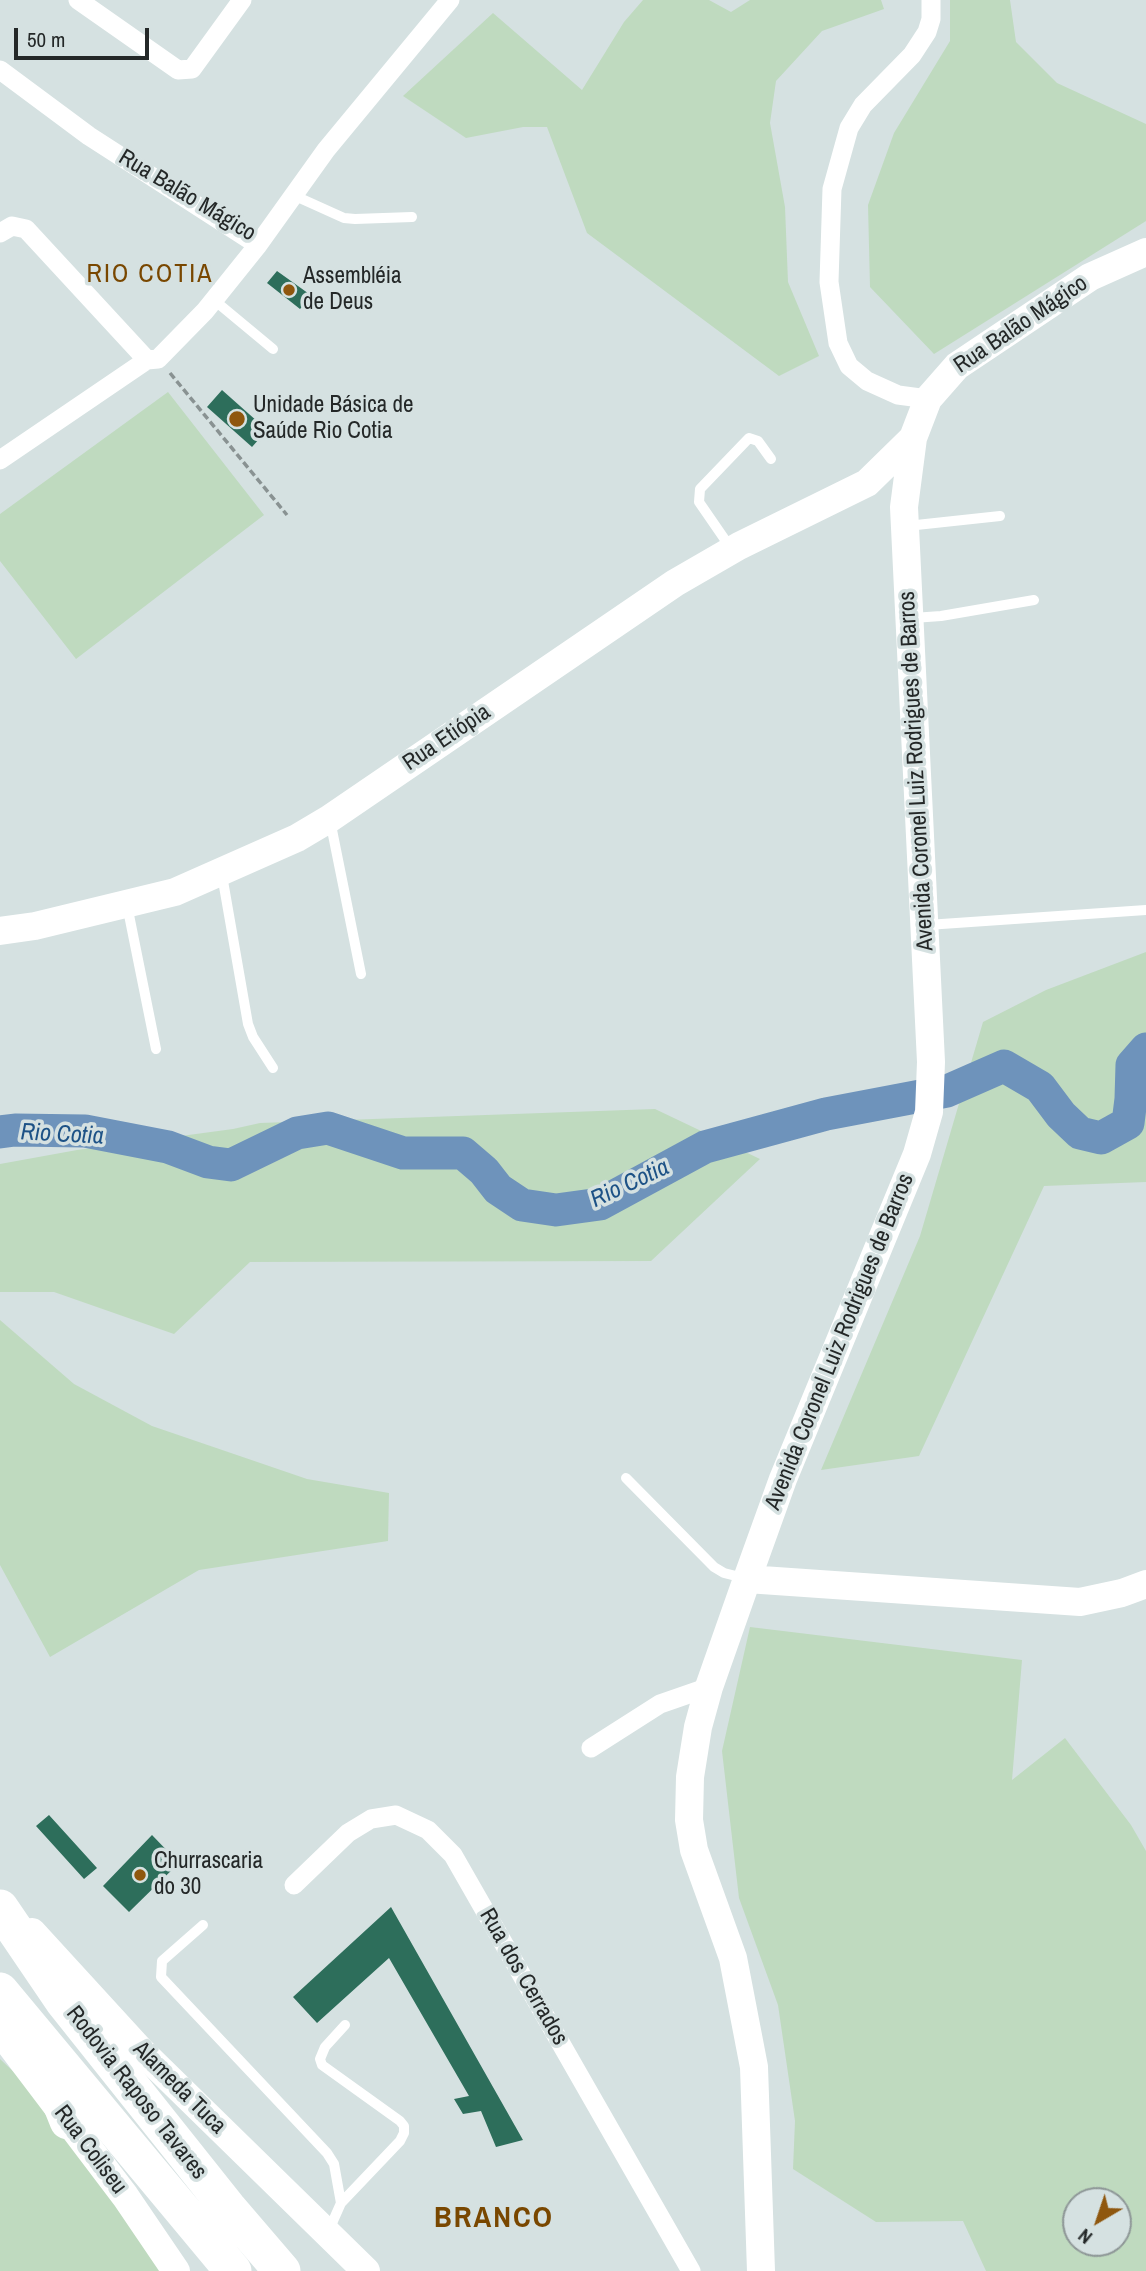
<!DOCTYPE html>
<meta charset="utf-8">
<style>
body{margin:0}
#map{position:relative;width:1146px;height:2271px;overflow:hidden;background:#d5e1e1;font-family:"Archivo Narrow",sans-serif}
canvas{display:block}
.north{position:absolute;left:1062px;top:2187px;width:70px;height:70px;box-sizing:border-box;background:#d5e1e1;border:2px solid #8e9797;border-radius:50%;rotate:219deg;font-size:19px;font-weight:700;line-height:28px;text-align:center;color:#242828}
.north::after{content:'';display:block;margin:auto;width:24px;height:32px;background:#8f570e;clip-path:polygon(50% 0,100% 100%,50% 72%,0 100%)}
.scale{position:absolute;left:14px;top:28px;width:135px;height:32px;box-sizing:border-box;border:4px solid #242828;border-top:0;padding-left:9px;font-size:21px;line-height:24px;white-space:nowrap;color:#242828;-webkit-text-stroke:5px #d5e1e1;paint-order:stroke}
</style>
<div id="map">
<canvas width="1146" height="2271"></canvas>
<div class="north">N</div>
<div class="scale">50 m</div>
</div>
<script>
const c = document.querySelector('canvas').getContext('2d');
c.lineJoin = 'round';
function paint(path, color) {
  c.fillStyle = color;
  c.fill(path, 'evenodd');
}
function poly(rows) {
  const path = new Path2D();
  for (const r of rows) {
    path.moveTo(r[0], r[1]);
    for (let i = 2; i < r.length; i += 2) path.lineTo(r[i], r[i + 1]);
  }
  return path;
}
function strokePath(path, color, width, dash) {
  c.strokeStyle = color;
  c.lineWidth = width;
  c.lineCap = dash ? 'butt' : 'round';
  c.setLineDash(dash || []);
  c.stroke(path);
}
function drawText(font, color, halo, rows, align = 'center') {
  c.font = font + ' "Archivo Narrow",sans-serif';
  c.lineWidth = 7;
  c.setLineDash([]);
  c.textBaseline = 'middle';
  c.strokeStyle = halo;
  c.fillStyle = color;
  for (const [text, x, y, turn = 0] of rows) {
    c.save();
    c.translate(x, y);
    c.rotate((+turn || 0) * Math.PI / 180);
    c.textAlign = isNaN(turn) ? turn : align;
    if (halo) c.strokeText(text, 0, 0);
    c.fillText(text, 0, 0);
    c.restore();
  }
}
paint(poly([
 [643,0,709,0,731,12,750,0,881,0,884,9,822,31,776,81,770,123,785,207,788,282,819,356,779,376,587,233,547,127,523,127,466,138,403,96,493,13,582,90,624,22],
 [950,0,1010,0,1016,42,1057,83,1146,124,1146,221,934,354,870,287,868,205,894,133,950,41],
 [168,392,264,515,76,659,0,561,0,514],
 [1146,952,1146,1182,1044,1186,919,1456,821,1470,920,1236,983,1022,1046,990],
 [655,1109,760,1159,651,1261,250,1262,174,1334,54,1292,0,1292,0,1164,77,1150,233,1129,260,1123],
 [0,1320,74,1384,152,1426,307,1479,389,1493,388,1541,199,1570,50,1657,0,1565],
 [750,1627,1022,1660,1012,1780,1065,1738,1131,1825,1146,1851,1146,2271,986,2271,963,2221,876,2222,793,2169,795,2121,778,2005,739,1898,722,1751],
 [1076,2201,1118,2201,1118,2243,1076,2243],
 [0,2059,52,2108,167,2271,0,2271]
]), '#bfdabf');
strokePath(poly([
 [0,1132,15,1130,85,1131,168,1147,208,1162,231,1165,297,1133,328,1128,403,1153,463,1153,484,1171,498,1189,522,1205,556,1210,600,1204,705,1147,826,1114,947,1091,1004,1066,1040,1087,1061,1115,1080,1133,1101,1138,1128,1123,1131,1099,1132,1065,1146,1049]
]), '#6e93bb', 33);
paint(poly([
 [277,271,312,296,300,309,267,283],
 [222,390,267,430,252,447,207,407],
 [49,1815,97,1868,84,1879,36,1826],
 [152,1835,179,1863,129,1912,103,1886],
 [391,1907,523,2140,496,2147,481,2111,463,2114,454,2099,469,2096,389,1958,317,2023,293,1997]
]), '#2d6e5b');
strokePath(poly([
 [170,373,287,515]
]), '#899292', 3.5, [7, 3.5]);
strokePath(poly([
 [293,195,344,218,355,219,412,217],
 [214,300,273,349],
 [907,526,1000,516],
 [730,547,699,502,700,489,749,438,758,441,771,459],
 [913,618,941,616,1034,600],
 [330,820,361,974],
 [222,875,248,1024,253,1037,273,1068],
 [127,905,156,1049],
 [927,925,1146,910],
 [626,1478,714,1567,724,1573,744,1578],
 [203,1925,162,1961,161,1977,327,2153,334,2164,341,2203,329,2230],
 [341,2203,400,2141,404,2133,404,2126,400,2121,322,2065,320,2059,325,2047,345,2025]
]), '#fff', 10);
strokePath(poly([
 [78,0,178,70,192,69,242,0],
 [0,70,89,136,258,245],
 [0,233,12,226,26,229,147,360],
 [928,399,898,395,867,381,849,366,838,343,829,282,832,189,849,128,863,105,912,55,927,32,931,19,931,0],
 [0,460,147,360,158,359,205,311,258,245,326,150,450,0],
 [591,1748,660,1704,709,1687],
 [294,1885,348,1833,371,1819,396,1815,428,1830,453,1855,691,2271]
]), '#fff', 19);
strokePath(poly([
 [0,931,35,926,175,892,297,838,329,819,675,583,739,546,867,483,913,438],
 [747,1579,1080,1602,1122,1593,1146,1584],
 [32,1932,140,2050,366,2271],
 [0,2031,125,2196,176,2271],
 [761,2271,754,2067,733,1958,694,1850,689,1820,690,1777,698,1727,709,1687,747,1579,783,1479,917,1154,929,1112,931,1062,904,507,913,438,928,399,957,366,1090,277,1146,252]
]), '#fff', 28);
strokePath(poly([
 [0,1908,64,2002,228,2208,282,2271],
 [0,1991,233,2271],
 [44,2061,68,2121]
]), '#fff', 37);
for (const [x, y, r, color] of [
 [289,290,7,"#8f570e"],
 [237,419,9,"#8f570e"],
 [140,1875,7,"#8f570e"]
]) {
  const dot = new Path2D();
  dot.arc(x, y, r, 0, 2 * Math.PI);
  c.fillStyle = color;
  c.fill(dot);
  strokePath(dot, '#d5e1e1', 2.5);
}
drawText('23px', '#242828', '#d5e1e1', [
 ["Rua Balão Mágico",187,196,31],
 ["Rua Balão Mágico",1021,325,-34],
 ["Rua Etiópia",447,738,-34],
 ["Avenida Coronel Luiz Rodrigues de Barros",917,771,-93],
 ["Avenida Coronel Luiz Rodrigues de Barros",840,1342,-68],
 ["Rua dos Cerrados",523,1977,60],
 ["Alameda Tuca",179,2088,45],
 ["Rodovia Raposo Tavares",136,2093,52],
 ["Rua Coliseu",90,2150,53]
]);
drawText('23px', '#242828', '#d5e1e1', [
 ["Assembléia",303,277],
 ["de Deus",303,303],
 ["Unidade Básica de",253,406],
 ["Saúde Rio Cotia",253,432],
 ["Churrascaria",154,1862],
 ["do 30",154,1888]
], 'left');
drawText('italic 24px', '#1d5286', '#d5e1e1', [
 ["Rio Cotia",62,1135,3],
 ["Rio Cotia",630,1184,-25]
]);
c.letterSpacing = '2px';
drawText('26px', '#794700', '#d5e1e1', [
 ["RIO COTIA",150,275]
]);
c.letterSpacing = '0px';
c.letterSpacing = '2px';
drawText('bold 30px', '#794700', '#d5e1e1', [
 ["BRANCO",494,2219]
]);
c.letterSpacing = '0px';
</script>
